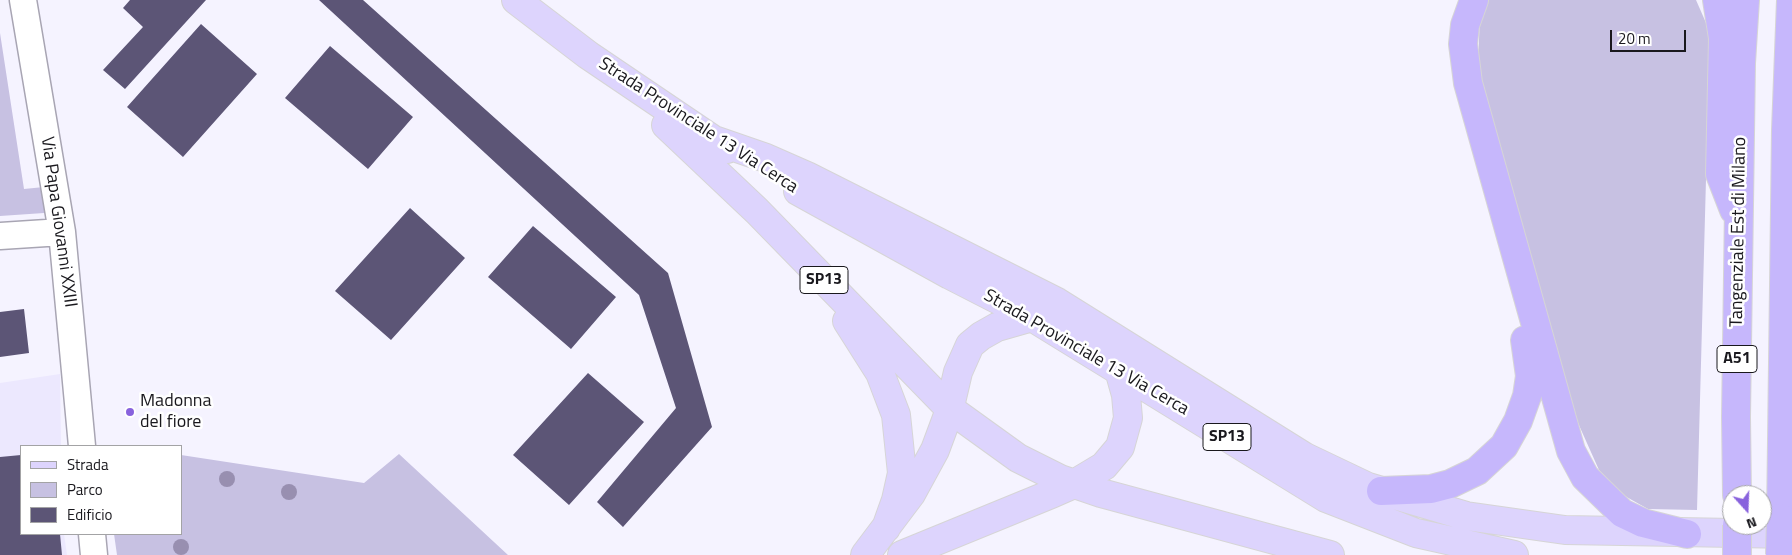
<!DOCTYPE html>
<style>
body{margin:0}
#map{position:relative;width:1792px;height:555px;overflow:hidden;background:#f5f3ff;font-family:"Titillium Web",sans-serif}
canvas{display:block}
.legend{position:absolute;left:20px;top:445px;width:162px;height:90px;box-sizing:border-box;background:#fff;border:1px solid #a3a3a5;margin:0;padding:6px 9px;list-style:none;font-size:15px;color:#19181d}
.legend li{display:flex;align-items:center;gap:10px;height:25px}
.legend b{width:25px;border:1px solid #a3a3a5}
.north{position:absolute;left:1722px;top:485px;width:50px;height:50px;box-sizing:border-box;background:#fff;border:1px solid #a3a3a5;border-radius:50%;rotate:160deg;font-size:14px;font-weight:700;line-height:20px;text-align:center;color:#19181d}
.north::after{content:'';display:block;margin:auto;width:18px;height:22px;background:#8862dd;clip-path:polygon(50% 0,100% 100%,50% 72%,0 100%)}
.scale{position:absolute;left:1610px;top:30px;width:76px;height:22px;box-sizing:border-box;border:2px solid #19181d;border-top:0;padding-left:6px;font-size:15px;line-height:18px;white-space:nowrap;color:#19181d;-webkit-text-stroke:4px #fff;paint-order:stroke}
</style>
<div id="map">
<canvas width="1792" height="555"></canvas>
<ul class="legend">
<li><b style="height:6px;background:#ddd4fd"></b>Strada</li>
<li><b style="height:14px;background:#c7c1e2"></b>Parco</li>
<li><b style="height:14px;background:#5c5576"></b>Edificio</li>
</ul>
<div class="north">N</div>
<div class="scale">20 m</div>
</div>
<script>
const c = document.querySelector('canvas').getContext('2d');
c.lineJoin = 'round';
function paint(path, color) {
  c.fillStyle = color;
  c.fill(path, 'evenodd');
}
function poly(rows) {
  const path = new Path2D();
  for (const r of rows) {
    path.moveTo(r[0], r[1]);
    for (let i = 2; i < r.length; i += 2) path.lineTo(r[i], r[i + 1]);
  }
  return path;
}
function strokePath(path, color, width, dash) {
  c.strokeStyle = color;
  c.lineWidth = width;
  c.lineCap = dash ? 'butt' : 'round';
  c.setLineDash(dash || []);
  c.stroke(path);
}
function drawText(font, color, halo, rows, align = 'center') {
  c.font = font + ' "Titillium Web",sans-serif';
  c.lineWidth = 5;
  c.setLineDash([]);
  c.textBaseline = 'middle';
  c.strokeStyle = halo;
  c.fillStyle = color;
  for (const [text, x, y, turn = 0] of rows) {
    c.save();
    c.translate(x, y);
    c.rotate((+turn || 0) * Math.PI / 180);
    c.textAlign = isNaN(turn) ? turn : align;
    if (halo) c.strokeText(text, 0, 0);
    c.fillText(text, 0, 0);
    c.restore();
  }
}
paint(poly([
 [60,374,61,446,21,446,21,534,64,534,67,555,0,555,0,383]
]), '#ece8fe');
paint(poly([
 [1486,0,1696,0,1710,32,1697,510,1648,509,1623,495,1599,470,1578,423,1478,66,1480,14],
 [0,33,24,189,44,187,44,213,0,216],
 [399,454,508,555,117,555,114,534,181,534,181,455,364,483]
]), '#c7c1e2');
paint(poly([
 [130,0,206,0,125,89,103,70,143,27,123,8],
 [319,0,363,0,668,273,712,427,623,527,597,502,676,408,639,295],
 [201,24,257,74,183,157,127,107],
 [330,46,413,117,368,169,285,98],
 [410,208,465,258,391,340,335,291],
 [533,226,616,297,571,349,488,277],
 [24,309,29,353,0,357,0,312],
 [588,373,644,422,569,505,513,455],
 [21,455,21,534,60,534,62,555,0,555,0,457]
]), '#5c5576');
const minor = poly([
 [23,0,62,232,82,446],
 [0,236,62,232],
 [92,534,94,555]
]);
const primary = poly([
 [516,0,588,55,727,149],
 [666,125,757,211,950,409,1018,458,1060,479,1101,493,1330,555],
 [711,139,766,158,807,176,1057,302,1305,457,1368,487,1466,516,1565,530,1792,534],
 [798,191,950,275,1032,317,1326,498,1416,533,1514,555],
 [847,321,880,373,896,415,902,473,896,500,886,528],
 [865,555,911,494,935,450,948,415,958,372,970,345,981,336,997,327,1032,317],
 [902,555,1051,494,1074,484,1104,466,1120,447,1128,418,1126,395,1119,370]
]);
const motorway = poly([
 [1474,0,1465,25,1463,44,1468,83,1571,451,1585,477,1622,513,1643,523,1687,534],
 [1717,0,1723,38,1720,174,1734,210],
 [1381,491,1431,489,1450,484,1477,471,1504,446,1518,421,1527,396,1530,376,1525,340],
 [1737,495,1736,417,1741,63,1745,0],
 [1781,518,1786,130,1791,0]
]);
strokePath(minor, '#a8a5b3', 29);
strokePath(primary, '#d6d5d6', 30);
strokePath(motorway, '#d6d5d6', 30);
strokePath(minor, '#fff', 26);
strokePath(primary, '#ddd4fd', 28);
strokePath(motorway, '#c6b7fc', 28);
const motorwayBridge = poly([
 [1737,525,1737,555],
 [1780,555,1781,518]
]);
strokePath(motorwayBridge, '#d6d5d6', 30, []);
strokePath(motorwayBridge, '#c6b7fc', 28);
c.fillStyle = '#988fb0';
for (const [x, y] of [
 [227,479],
 [289,492],
 [181,547]
]) {
  c.beginPath();
  c.arc(x, y, 8, 0, 2 * Math.PI);
  c.fill();
}
for (const [x, y, r, color] of [
 [130,412,5,"#8862dd"]
]) {
  const dot = new Path2D();
  dot.arc(x, y, r, 0, 2 * Math.PI);
  c.fillStyle = color;
  c.fill(dot);
  strokePath(dot, '#fff', 2);
}
for (const [x, y, w] of [
 [824,280,48],
 [1737,359,40],
 [1227,437,48]
]) {
  const box = new Path2D();
  box.roundRect(x - w / 2, y - 13.5, w, 27, 4);
  c.fillStyle = '#fff';
  c.fill(box);
  strokePath(box, '#19181d', 1);
}
drawText('bold 16px', '#19181d', null, [
 ["SP13",824,280],
 ["A51",1737,359],
 ["SP13",1227,437]
]);
drawText('18px', '#19181d', '#fff', [
 ["Strada Provinciale 13 Via Cerca",698,126,33],
 ["Via Papa Giovanni XXIII",58,222,82],
 ["Tangenziale Est di Milano",1739,232,-89],
 ["Strada Provinciale 13 Via Cerca",1086,353,30]
]);
drawText('18px', '#19181d', '#fff', [
 ["Madonna",140,402],
 ["del fiore",140,423]
], 'left');
</script>
